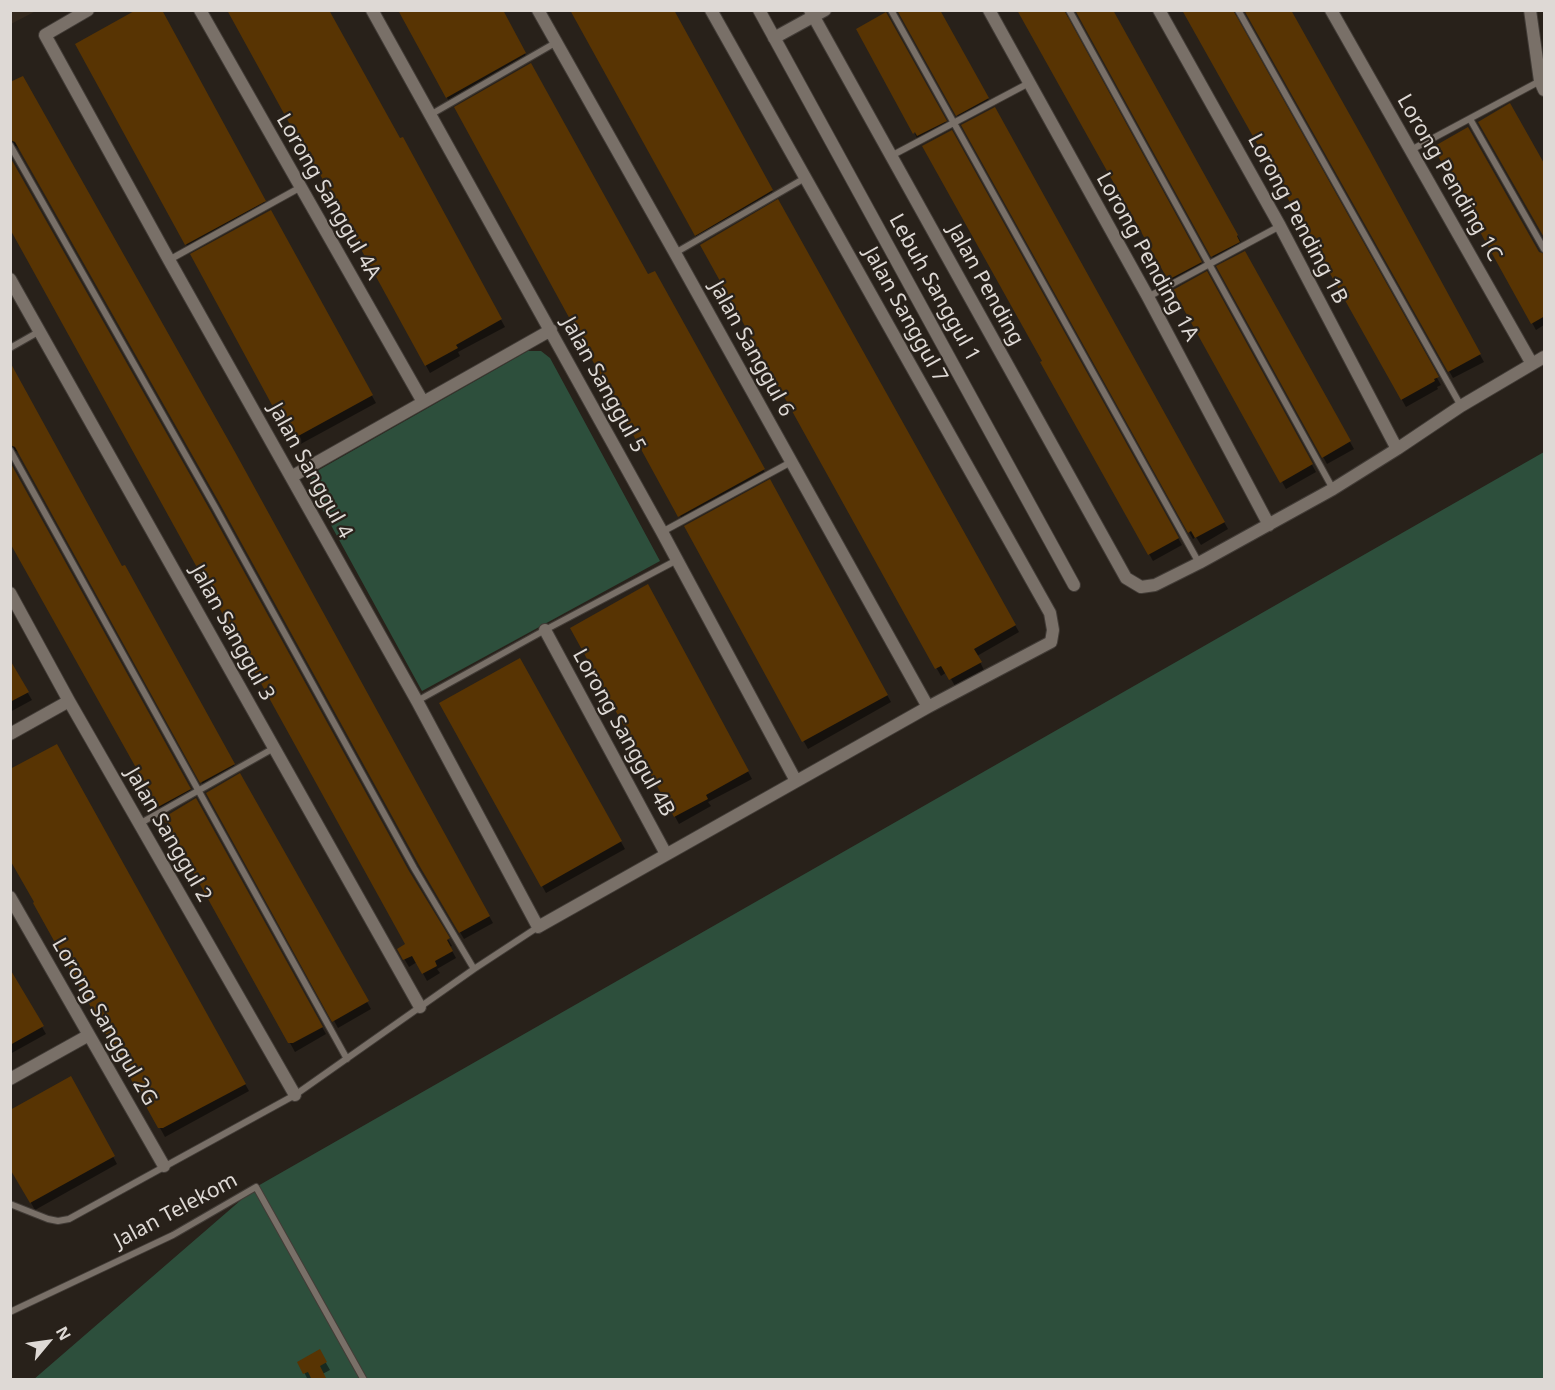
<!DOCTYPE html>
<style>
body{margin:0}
#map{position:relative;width:1555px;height:1390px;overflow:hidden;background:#28211a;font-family:"Noto Sans",sans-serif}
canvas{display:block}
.frame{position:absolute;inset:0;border:12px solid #ded9d5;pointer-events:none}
.north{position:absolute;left:18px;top:1312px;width:60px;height:60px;-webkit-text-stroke:4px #28211a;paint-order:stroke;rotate:61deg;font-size:16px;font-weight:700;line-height:24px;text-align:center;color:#ded9d5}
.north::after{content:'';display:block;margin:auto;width:21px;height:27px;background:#ded9d5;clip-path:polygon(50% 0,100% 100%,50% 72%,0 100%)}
</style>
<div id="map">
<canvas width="1555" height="1390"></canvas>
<div class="frame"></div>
<div class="north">N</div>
</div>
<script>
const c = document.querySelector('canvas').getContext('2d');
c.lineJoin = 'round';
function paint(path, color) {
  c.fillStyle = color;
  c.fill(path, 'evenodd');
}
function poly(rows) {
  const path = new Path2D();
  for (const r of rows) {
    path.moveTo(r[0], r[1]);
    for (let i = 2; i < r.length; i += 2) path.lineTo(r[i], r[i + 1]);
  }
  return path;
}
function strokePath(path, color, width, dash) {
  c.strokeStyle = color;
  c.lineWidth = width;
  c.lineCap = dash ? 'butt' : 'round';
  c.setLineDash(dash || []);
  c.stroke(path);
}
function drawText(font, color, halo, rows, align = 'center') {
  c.font = font + ' "Noto Sans",sans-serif';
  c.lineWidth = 4.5;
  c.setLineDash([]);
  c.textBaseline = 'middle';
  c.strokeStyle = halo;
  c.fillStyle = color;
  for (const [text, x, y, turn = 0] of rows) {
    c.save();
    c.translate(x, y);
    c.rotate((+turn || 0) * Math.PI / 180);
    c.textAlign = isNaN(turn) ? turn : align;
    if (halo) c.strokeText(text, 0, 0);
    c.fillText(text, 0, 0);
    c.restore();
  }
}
paint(poly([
 [11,10,36,10,36,11,11,24]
]), '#34291e');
paint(poly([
 [528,351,541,351,550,358,660,561,422,691,309,485,312,477,317,471],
 [1544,452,1544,1379,33,1380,256,1187]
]), '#2d4f3c');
paint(poly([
 [160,10,268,208,190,251,77,45],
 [229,10,406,146,505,327,458,352,460,356,430,373,322,175,321,176,317,169],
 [399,10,501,10,529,61,451,105],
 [571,10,672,10,776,198,698,241],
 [899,10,939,10,992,106,961,122],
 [1018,10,1112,10,1241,242,1239,243,1243,249,1216,263,1079,14,1077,12,1071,12,1068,15,1068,21,1205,270,1173,287],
 [1183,10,1289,10,1372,158,1484,362,1453,378,1248,15,1244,11,1239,13,1236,17,1237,21,1441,385,1437,387,1438,389,1406,407],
 [886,15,949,128,918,140,915,134,922,130],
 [531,64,648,276,654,273,768,478,684,523,456,108],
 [10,84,238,461,493,923,464,939,420,865,221,504,20,150,16,146,10,148],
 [995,109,1228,529,1201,545,1196,537,1193,539,1189,532],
 [951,132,1182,545,1153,561,1042,363,1044,362],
 [1435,147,1538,253,1544,255,1544,325,1536,330],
 [778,201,1019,632,977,656,984,670,955,686,947,672,941,676,937,669,702,245],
 [270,212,376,403,297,446,192,255],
 [1244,253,1354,449,1327,464,1218,267],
 [1206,273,1316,472,1286,489,1175,290],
 [10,364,122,568,128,574,238,772,206,790,20,454,16,451,10,453],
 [10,465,194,796,163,814,34,583],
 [770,481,891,702,808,749,686,527],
 [647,586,752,779,708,802,711,806,679,824,572,628],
 [519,660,625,849,546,893,441,704],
 [10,663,32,700,10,712],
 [57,746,249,1091,165,1137,35,904],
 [240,775,371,1009,338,1028,208,793],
 [196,800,326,1034,295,1052,165,818],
 [411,876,452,946,450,947,456,958,437,969,440,973,427,981,417,962,409,967,399,950,407,945],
 [10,971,46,1034,10,1054],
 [71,1078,117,1164,35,1210,10,1166],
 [319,1351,330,1370,311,1380,308,1380,299,1362]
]), '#0007');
paint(poly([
 [136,10,162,10,266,201,185,245,75,44],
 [227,10,329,10,400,138,403,137,502,319,456,345,458,348,425,366,317,169,315,170],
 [398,10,503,10,526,53,446,98],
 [570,10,674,10,773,190,695,236],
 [897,10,940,10,989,98,956,116],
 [1017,10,1064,10,1202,262,1168,280],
 [1075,10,1113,10,1238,235,1237,236,1240,242,1211,257],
 [1182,10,1233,10,1439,377,1434,379,1435,381,1401,400],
 [1244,10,1291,10,1369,149,1481,354,1448,372],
 [886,12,947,121,917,136,915,132,913,134,856,29],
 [531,63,648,274,655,271,765,469,678,517,454,107],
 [23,76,235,452,490,916,459,933,419,865,220,504,15,142,10,140,10,82],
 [1510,103,1545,165,1545,239,1478,122],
 [995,107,1225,522,1195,538,1191,531,1188,533,961,125],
 [1468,127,1539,252,1545,254,1545,316,1531,324,1433,147],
 [952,130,1179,538,1148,555,1040,362,1042,361,922,146],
 [10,157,210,510,409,871,450,938,447,940,453,951,435,961,437,966,422,974,412,956,403,960,397,949,405,944,10,229],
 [778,199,1016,625,974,649,982,662,949,680,941,666,935,669,700,245],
 [271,210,373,395,291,440,190,254],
 [1245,251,1351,441,1322,458,1216,266],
 [1207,271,1313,464,1280,483,1173,290],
 [10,362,122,566,125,565,235,764,200,783,15,447,10,445],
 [10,462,191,789,158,807,10,543],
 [770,479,888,695,802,742,684,526],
 [648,584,749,771,706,795,708,799,674,817,570,628],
 [520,658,622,841,541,887,439,703],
 [10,660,29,692,10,702],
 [57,744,246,1084,163,1128,158,1128,33,903,34,902,10,860,10,769],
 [240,773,369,1001,332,1022,206,793],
 [196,798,323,1027,293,1043,288,1043,163,818],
 [10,969,44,1026,10,1045],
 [71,1076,115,1156,30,1203,10,1169,10,1110],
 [320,1349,327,1362,320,1366,327,1380,312,1380,308,1372,303,1374,297,1362]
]), '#583403');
const lane = poly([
 [891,10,1199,563],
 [1069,10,1333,489],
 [1238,10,1461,406],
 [430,115,555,43],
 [1470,119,1544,249],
 [10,145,215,507,414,868,474,969],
 [1411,150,1540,81],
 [891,156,1029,83],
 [675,253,805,178],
 [169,260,301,187],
 [1148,297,1280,226],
 [10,348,40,331],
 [10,450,347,1059],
 [662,532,791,462],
 [417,701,545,630,677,560],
 [139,824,274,748],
 [10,1204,48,1219,58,1221,69,1219,295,1095,474,969,538,927],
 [10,1312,173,1235,256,1187,364,1380]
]);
const street = poly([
 [88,10,45,35,169,260,417,701,538,927,928,707,1051,642,1053,630,1050,613,711,10],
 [200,10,423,402],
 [372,10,662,532,796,781],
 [538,10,675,253,928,707],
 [759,10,1074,585],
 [810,10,1126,578,1141,587,1155,585,1199,563,1333,489,1397,449,1461,406,1544,357],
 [989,10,1148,297,1269,525],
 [1159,10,1280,226,1397,449],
 [1331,10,1532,364],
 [1530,10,1540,81,1544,90],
 [774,38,825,10],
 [10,279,420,1007],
 [291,477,551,330],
 [10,593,69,701,295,1095],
 [545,630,666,854],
 [10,734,69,701],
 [10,897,164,1166],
 [10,1079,89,1035]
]);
strokePath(lane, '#423c37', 8);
strokePath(street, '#423c37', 14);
strokePath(lane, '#797068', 6);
strokePath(street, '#797068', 12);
drawText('21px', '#ded9d5', '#28211a', [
 ["Lorong Pending 1C",1449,178,60],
 ["Lorong Sanggul 4A",328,197,60],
 ["Lorong Pending 1B",1297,219,62],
 ["Lorong Pending 1A",1147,257,61],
 ["Jalan Pending",985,285,61],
 ["Lebuh Sanggul 1",934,288,61],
 ["Jalan Sanggul 7",905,315,61],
 ["Jalan Sanggul 6",751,349,61],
 ["Jalan Sanggul 5",603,385,61],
 ["Jalan Sanggul 4",310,471,61],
 ["Jalan Sanggul 3",232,633,61],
 ["Lorong Sanggul 4B",623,733,61],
 ["Jalan Sanggul 2",168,835,60],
 ["Lorong Sanggul 2G",104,1022,60],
 ["Jalan Telekom",176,1211,-28]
]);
</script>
